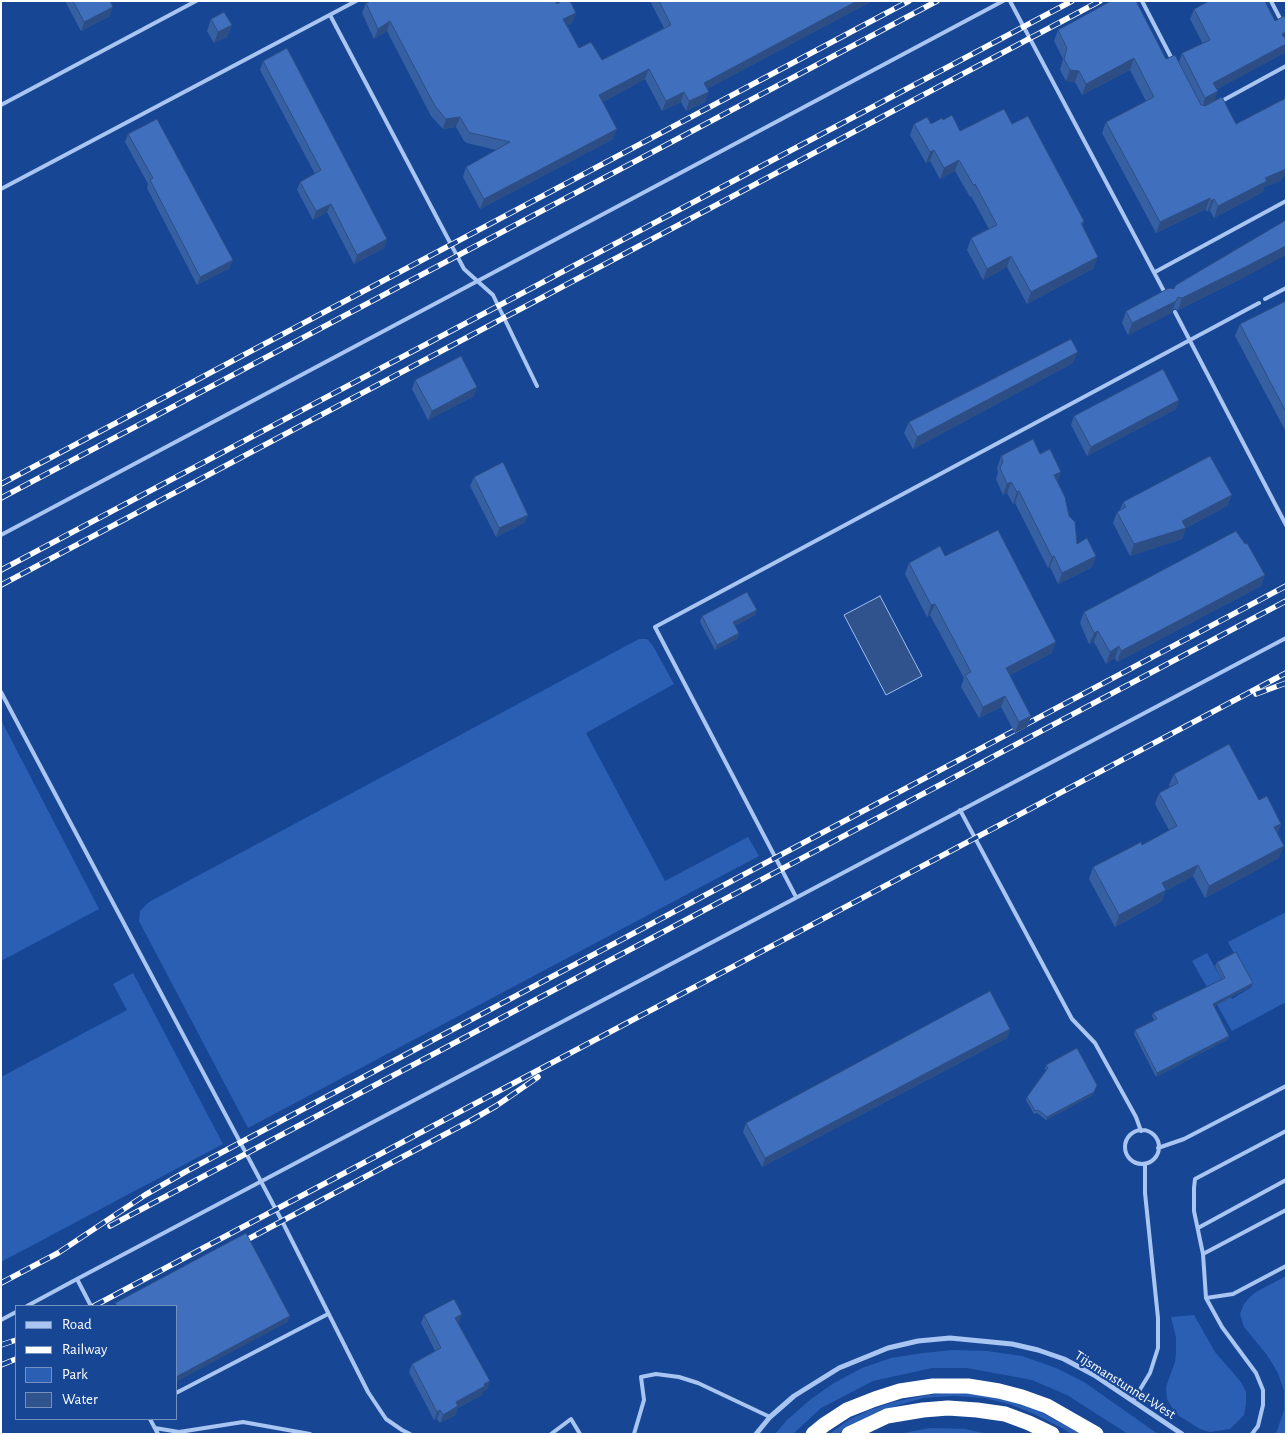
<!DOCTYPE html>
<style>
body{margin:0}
#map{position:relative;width:1287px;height:1435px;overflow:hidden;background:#174695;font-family:"Alegreya Sans",sans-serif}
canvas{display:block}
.frame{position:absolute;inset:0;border:2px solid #fff;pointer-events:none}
.legend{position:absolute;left:15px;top:1305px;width:162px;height:115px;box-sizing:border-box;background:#174695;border:1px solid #7490bf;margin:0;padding:6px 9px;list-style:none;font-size:15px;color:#fff}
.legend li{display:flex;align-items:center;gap:10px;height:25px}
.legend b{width:25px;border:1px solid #7490bf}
</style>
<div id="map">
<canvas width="1287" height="1435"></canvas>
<div class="frame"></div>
<ul class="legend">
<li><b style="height:6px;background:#a9c5f1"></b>Road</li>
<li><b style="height:6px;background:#fff"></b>Railway</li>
<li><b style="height:14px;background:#2b5fb4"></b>Park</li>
<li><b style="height:14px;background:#30528d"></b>Water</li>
</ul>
</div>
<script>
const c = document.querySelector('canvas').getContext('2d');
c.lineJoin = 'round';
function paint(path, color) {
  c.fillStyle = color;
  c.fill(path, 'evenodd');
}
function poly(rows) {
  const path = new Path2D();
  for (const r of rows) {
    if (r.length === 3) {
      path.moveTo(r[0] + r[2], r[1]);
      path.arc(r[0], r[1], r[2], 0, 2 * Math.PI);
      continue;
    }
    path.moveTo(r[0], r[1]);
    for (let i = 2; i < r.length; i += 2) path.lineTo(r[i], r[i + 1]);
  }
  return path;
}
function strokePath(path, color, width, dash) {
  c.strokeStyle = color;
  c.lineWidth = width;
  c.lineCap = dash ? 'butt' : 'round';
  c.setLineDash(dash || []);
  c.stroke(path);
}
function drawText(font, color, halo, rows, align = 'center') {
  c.font = font + ' "Alegreya Sans",sans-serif';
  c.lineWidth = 4.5;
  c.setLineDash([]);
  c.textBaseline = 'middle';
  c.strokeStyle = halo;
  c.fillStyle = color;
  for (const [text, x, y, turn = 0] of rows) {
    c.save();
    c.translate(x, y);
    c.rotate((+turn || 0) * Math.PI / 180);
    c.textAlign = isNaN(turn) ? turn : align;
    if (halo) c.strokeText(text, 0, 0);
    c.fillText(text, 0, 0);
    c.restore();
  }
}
paint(poly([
 [639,639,647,639,653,646,674,684,586,733,665,881,748,837,759,856,248,1128,139,921,140,911,149,902],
 [1,720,99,909,1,961],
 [1286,912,1286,1002,1232,1031,1192,961,1207,953,1232,999,1252,987,1228,942],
 [133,973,223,1144,1,1262,1,1077,127,1010,113,984],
 [1286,1276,1286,1434,1276,1434,1284,1410,1284,1391,1278,1373,1267,1355,1244,1327,1240,1314,1244,1304,1250,1297,1256,1292],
 [1194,1315,1215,1352,1241,1382,1246,1392,1246,1404,1244,1415,1230,1429,1210,1432,1200,1429,1176,1414,1167,1399,1166,1387,1175,1362,1176,1352,1176,1337,1171,1317],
 [953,1350,987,1351,1022,1356,1056,1368,1084,1382,1158,1434,1128,1434,1067,1395,1032,1380,967,1368,932,1368,873,1381,821,1408,793,1434,775,1434,787,1420,811,1399,834,1383,862,1368,891,1358,923,1353],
 [965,1392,1015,1401,1039,1411,1081,1434,1071,1434,1064,1429,1034,1414,1012,1405,985,1398,954,1396,923,1398,896,1406,869,1416,837,1434,829,1434,850,1419,870,1410,893,1402,928,1395],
 [930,1428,965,1429,987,1434,899,1434]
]), '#2b5fb4');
const water = poly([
 [880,596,922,676,886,695,844,615,880,596]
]);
paint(water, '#30528d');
strokePath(water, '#9bbff3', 1);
strokePath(poly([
 [1010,1,1166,295],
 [1142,1,1173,61],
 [1271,1,1286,30],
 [330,15,464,269,493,295,537,386],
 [1220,102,1286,66],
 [1,105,196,1],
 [1,189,356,1],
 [1155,272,1286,201],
 [1265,299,1286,288],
 [1175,312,1286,525],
 [1,535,1003,1],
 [1,692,282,1221,368,1392,386,1419,402,1430,410,1434],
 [960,810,1072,1019,1095,1043,1136,1117,1141,1131],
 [796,897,655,627,1259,303],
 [1142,1147,17],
 [1158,1148,1184,1139,1286,1086],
 [1198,1228,1286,1180],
 [1203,1254,1286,1210],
 [77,1279,1286,638],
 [1206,1298,1233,1294,1286,1266],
 [27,1306,77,1279,91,1306],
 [1,1320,16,1312],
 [176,1393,328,1314],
 [1133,1401,1150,1373,1158,1348,1158,1318,1145,1193,1145,1164],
 [150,1419,158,1434],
 [155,1428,179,1432,243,1422,310,1434],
 [551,1434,571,1419,580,1434],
 [634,1434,644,1400,641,1377,656,1374,679,1377,698,1383,770,1417],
 [1252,1434,1258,1426,1263,1405,1263,1390,1256,1373,1222,1327,1206,1298,1203,1254,1194,1211,1194,1188,1195,1179,1286,1131]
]), '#a9c5f1', 4);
strokePath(poly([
 [756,1434,770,1417,794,1396,839,1368,888,1348,918,1341,950,1338,1012,1344,1038,1350,1064,1359,1094,1375,1182,1434]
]), '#a9c5f1', 5);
strokePath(poly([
 [813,1434,824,1425,847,1410,875,1399,900,1391,933,1386,968,1386,999,1391,1022,1397,1047,1406,1096,1434],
 [849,1434,887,1416,923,1410,948,1408,977,1410,1005,1414,1029,1423,1052,1434]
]), '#fff', 15);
const rail = poly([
 [1,484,909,1],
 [1,498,937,1],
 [1,570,1072,1],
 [1,585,1100,1],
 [1256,694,1286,683],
 [110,1226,1286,601],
 [237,1245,470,1121,496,1106,538,1077],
 [1,1283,58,1253,145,1195,185,1172,1286,586],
 [94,1306,1286,673],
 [1,1345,16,1340],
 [1,1365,16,1359]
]);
strokePath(rail, '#fff', 5.5);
strokePath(rail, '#174695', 4, [11]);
paint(poly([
 [65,1,110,1,110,16,81,31],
 [650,1,872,1,707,89,705,102,686,111,681,102,662,111,645,79,603,102,613,139,480,209,463,177,466,167,496,150,467,143,464,141,456,127,443,129,431,116,387,31,374,39,362,13,366,3,557,4,576,13,572,23,567,25,579,48,602,60,664,28],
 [1194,9,1284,53,1217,89,1214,101,1236,124,1284,99,1286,93,1286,173,1280,181,1264,187,1263,192,1214,218,1210,211,1207,212,1206,209,1156,233,1102,133,1106,122,1146,101,1130,70,1082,95,1075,82,1066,81,1060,70,1063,59,1054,41,1058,30,1166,59,1179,62,1182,53,1203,44,1190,19],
 [211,19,232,25,227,37,214,43,207,31],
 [263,61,387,239,384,248,354,264,327,212,313,220,297,190,300,182,315,174,260,70],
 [943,120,960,131,1012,124,1084,221,1082,226,1094,268,1027,304,1007,267,983,280,967,250,971,238,989,229,971,196,970,197,955,171,940,179,930,161,926,163,910,135,914,124,931,124],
 [128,134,230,268,197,285,147,188,148,184,125,142],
 [1245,277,1178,310,1174,309,1171,313,1128,335,1122,323,1126,311,1174,289,1176,285],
 [1286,301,1286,432,1235,336,1240,324],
 [1073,363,913,449,904,433,909,422],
 [415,380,474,396,428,420,412,389],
 [1179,400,1176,409,1087,456,1071,425,1074,416],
 [1040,454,1058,482,1077,544,1096,556,1092,567,1058,584,1050,567,1048,568,1015,503,1013,504,1007,493,1003,495,996,479,998,472,997,468,1001,456],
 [474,477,528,515,524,523,496,537,470,486],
 [1232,495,1227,506,1186,528,1182,539,1130,556,1113,523,1117,512,1120,510,1123,502],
 [1245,544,1265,575,1261,586,1117,662,1115,658,1106,664,1094,642,1089,644,1080,623,1084,612],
 [945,556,1052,653,1010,675,1031,716,1027,727,1015,733,1001,707,979,718,961,687,964,678,930,615,927,617,905,574,909,563],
 [757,610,755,615,735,626,739,633,737,639,715,650,700,622,702,616],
 [1174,774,1259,800,1281,824,1277,834,1279,858,1205,898,1193,876,1165,891,1162,901,1115,927,1089,879,1093,867,1142,845,1169,830,1155,804,1159,793,1170,787,1169,785],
 [1217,962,1253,983,1252,986,1214,1006,1229,1036,1228,1039,1156,1077,1134,1034,1135,1030,1154,1020,1152,1016,1153,1013,1222,980,1215,966],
 [1010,1029,1007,1038,762,1167,743,1132,746,1123],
 [1046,1065,1097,1085,1093,1095,1046,1120,1037,1113,1034,1114,1026,1100,1027,1097,1046,1070,1045,1068],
 [462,1314,459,1322,458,1323,487,1390,483,1391,482,1395,458,1408,455,1415,440,1423,437,1419,434,1420,409,1372,412,1364,435,1351,421,1323,424,1315]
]), '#3760a3');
paint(poly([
 [857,1,872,1,700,93,704,83],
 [113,7,110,16,81,31,84,22],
 [576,13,572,23,560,29,563,19],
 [390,21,387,31,374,39,378,29],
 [232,25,227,37,214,43,218,32],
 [1286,32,1286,40,1282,34],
 [1286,44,1286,48,1284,53,1210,93,1213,83],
 [1134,58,1130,70,1082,95,1086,84],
 [649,69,645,79,596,106,599,95],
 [1070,70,1079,71,1075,82,1066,81],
 [1218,91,1214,102,1202,109,1205,98],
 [684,92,681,102,662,111,666,101],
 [709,92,705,102,686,111,689,101],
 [460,117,456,127,443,129,446,119],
 [617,129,613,139,480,209,484,199],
 [934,150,930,161,926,163,930,152],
 [959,160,955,171,940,179,944,168],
 [1286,168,1286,173,1280,181,1264,187,1263,192,1214,218,1218,206,1265,178],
 [1210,198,1206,209,1156,233,1160,222],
 [1214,199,1210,211,1207,212,1211,201],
 [331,204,327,212,313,220,316,211],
 [387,239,384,248,354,264,357,255],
 [1286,246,1286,255,1245,277,1178,310,1182,298],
 [1011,256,1007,267,983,280,987,269],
 [1098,257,1094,268,1027,304,1031,292],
 [233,260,230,268,197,285,200,277],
 [1178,297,1171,313,1128,335,1132,323],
 [1078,352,1073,363,913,449,917,437],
 [477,387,474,396,428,420,432,411],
 [1179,400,1176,409,1087,456,1091,447],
 [1061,472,1057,484,1054,475],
 [1011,482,1007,493,1003,495,1007,484],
 [1019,491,1015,503,1013,504,1017,492],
 [1232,495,1227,506,1186,528,1182,539,1130,556,1134,544,1182,521],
 [528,515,524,523,496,537,499,528],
 [1054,556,1050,567,1048,568,1052,557],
 [1096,556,1092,567,1058,584,1062,573],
 [1265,575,1261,586,1117,662,1121,651],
 [935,604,930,615,927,617,931,605],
 [757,610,755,615,731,628,733,622],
 [1098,631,1094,642,1089,644,1094,633],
 [739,633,737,639,715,650,717,645],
 [1056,642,1052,653,1002,679,1006,668],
 [1119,646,1115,658,1106,664,1110,652],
 [1005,696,1001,707,979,718,983,707],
 [1031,716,1027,727,1015,733,1019,722],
 [1281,824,1276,835,1274,827],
 [1284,846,1279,858,1205,898,1209,886],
 [1198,865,1193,876,1165,891,1162,901,1115,927,1119,915,1162,883],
 [1253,983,1252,986,1211,1008,1213,1004],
 [1010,1029,1007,1038,762,1167,765,1158],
 [1229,1036,1228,1039,1156,1077,1157,1073],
 [1094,1092,1093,1095,1046,1120,1047,1117],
 [462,1314,459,1322,452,1326,455,1318],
 [290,1316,288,1322,176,1382,176,1377],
 [490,1381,487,1390,483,1391,482,1395,458,1408,455,1415,440,1423,443,1415,456,1402],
 [440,1410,437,1419,434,1420,437,1412]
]), '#2d4e84');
const building = poly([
 [73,1,110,1,113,7,84,22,73,1],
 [371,1,555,1,557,4,561,1,570,1,576,13,563,19,579,48,591,42,602,60,671,25,659,1,857,1,704,83,709,92,689,101,684,92,666,101,649,69,599,95,617,129,484,199,466,167,510,142,471,133,468,131,460,117,446,119,435,106,390,21,378,29,366,3,371,1],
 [1111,1,1136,1,1166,59,1175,55,1201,105,1205,106,1222,97,1236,124,1286,98,1286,168,1284,170,1265,178,1267,181,1218,206,1214,199,1211,201,1210,198,1160,222,1106,122,1154,97,1134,58,1086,84,1079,71,1070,70,1064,59,1067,48,1058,30,1111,1],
 [1209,1,1265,1,1275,21,1284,16,1286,19,1286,32,1282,34,1286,40,1286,44,1213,83,1218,91,1205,98,1182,53,1210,40,1194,9,1209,1],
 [224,12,232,25,218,32,211,19,224,12],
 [287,48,387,239,357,255,331,204,316,211,300,182,321,170,263,61,287,48],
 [1004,109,1012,124,1028,116,1084,221,1081,223,1098,257,1031,292,1011,256,987,269,971,238,997,225,975,184,974,186,959,160,944,168,934,150,930,152,914,124,927,117,931,124,942,118,943,120,952,115,960,131,1004,109],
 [157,119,233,260,200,277,150,180,153,178,128,134,157,119],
 [1286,220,1286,246,1249,265,1182,298,1178,297,1176,301,1132,323,1126,311,1169,288,1174,289,1176,285,1286,220],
 [1286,301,1286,412,1240,324,1286,301],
 [1071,339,1078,352,917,437,909,422,1071,339],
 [461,356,477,387,432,411,415,380,461,356],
 [1163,369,1179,400,1091,447,1074,416,1163,369],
 [1033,439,1040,454,1050,449,1061,472,1054,475,1065,497,1069,516,1075,522,1077,544,1087,538,1096,556,1062,573,1054,556,1052,557,1019,491,1017,492,1011,482,1007,484,1000,468,1003,461,1001,456,1033,439],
 [1210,456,1232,495,1182,521,1186,528,1134,544,1117,512,1126,507,1123,502,1210,456],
 [503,462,528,515,499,528,474,477,503,462],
 [998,530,1056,642,1006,668,1031,716,1019,722,1005,696,983,707,965,675,971,672,935,604,931,605,909,563,940,546,945,556,998,530],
 [1236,531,1245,544,1247,543,1265,575,1121,651,1119,646,1110,652,1098,631,1094,633,1084,612,1236,531],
 [747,592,757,610,733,622,739,633,717,645,702,616,747,592],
 [1229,744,1259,800,1267,796,1281,824,1274,827,1284,846,1209,886,1198,865,1162,883,1166,890,1119,915,1093,867,1141,842,1142,845,1177,826,1159,793,1178,783,1174,774,1229,744],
 [1236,952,1253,983,1213,1004,1229,1036,1157,1073,1135,1030,1157,1019,1153,1013,1225,978,1217,962,1236,952],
 [990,991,1010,1029,765,1158,746,1123,990,991],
 [1077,1048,1097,1085,1094,1092,1047,1117,1038,1110,1035,1111,1027,1097,1048,1068,1046,1065,1077,1048],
 [246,1233,290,1316,176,1377,176,1306,117,1306,115,1303,246,1233],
 [454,1299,462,1314,455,1318,490,1381,484,1384,485,1386,456,1402,458,1406,443,1415,440,1410,437,1412,412,1364,441,1348,424,1315,454,1299]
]);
paint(building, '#4070bd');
strokePath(building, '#2d4e84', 1);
drawText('14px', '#fff', '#174695', [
 ["Tijsmanstunnel-West",1125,1385,32]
]);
</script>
